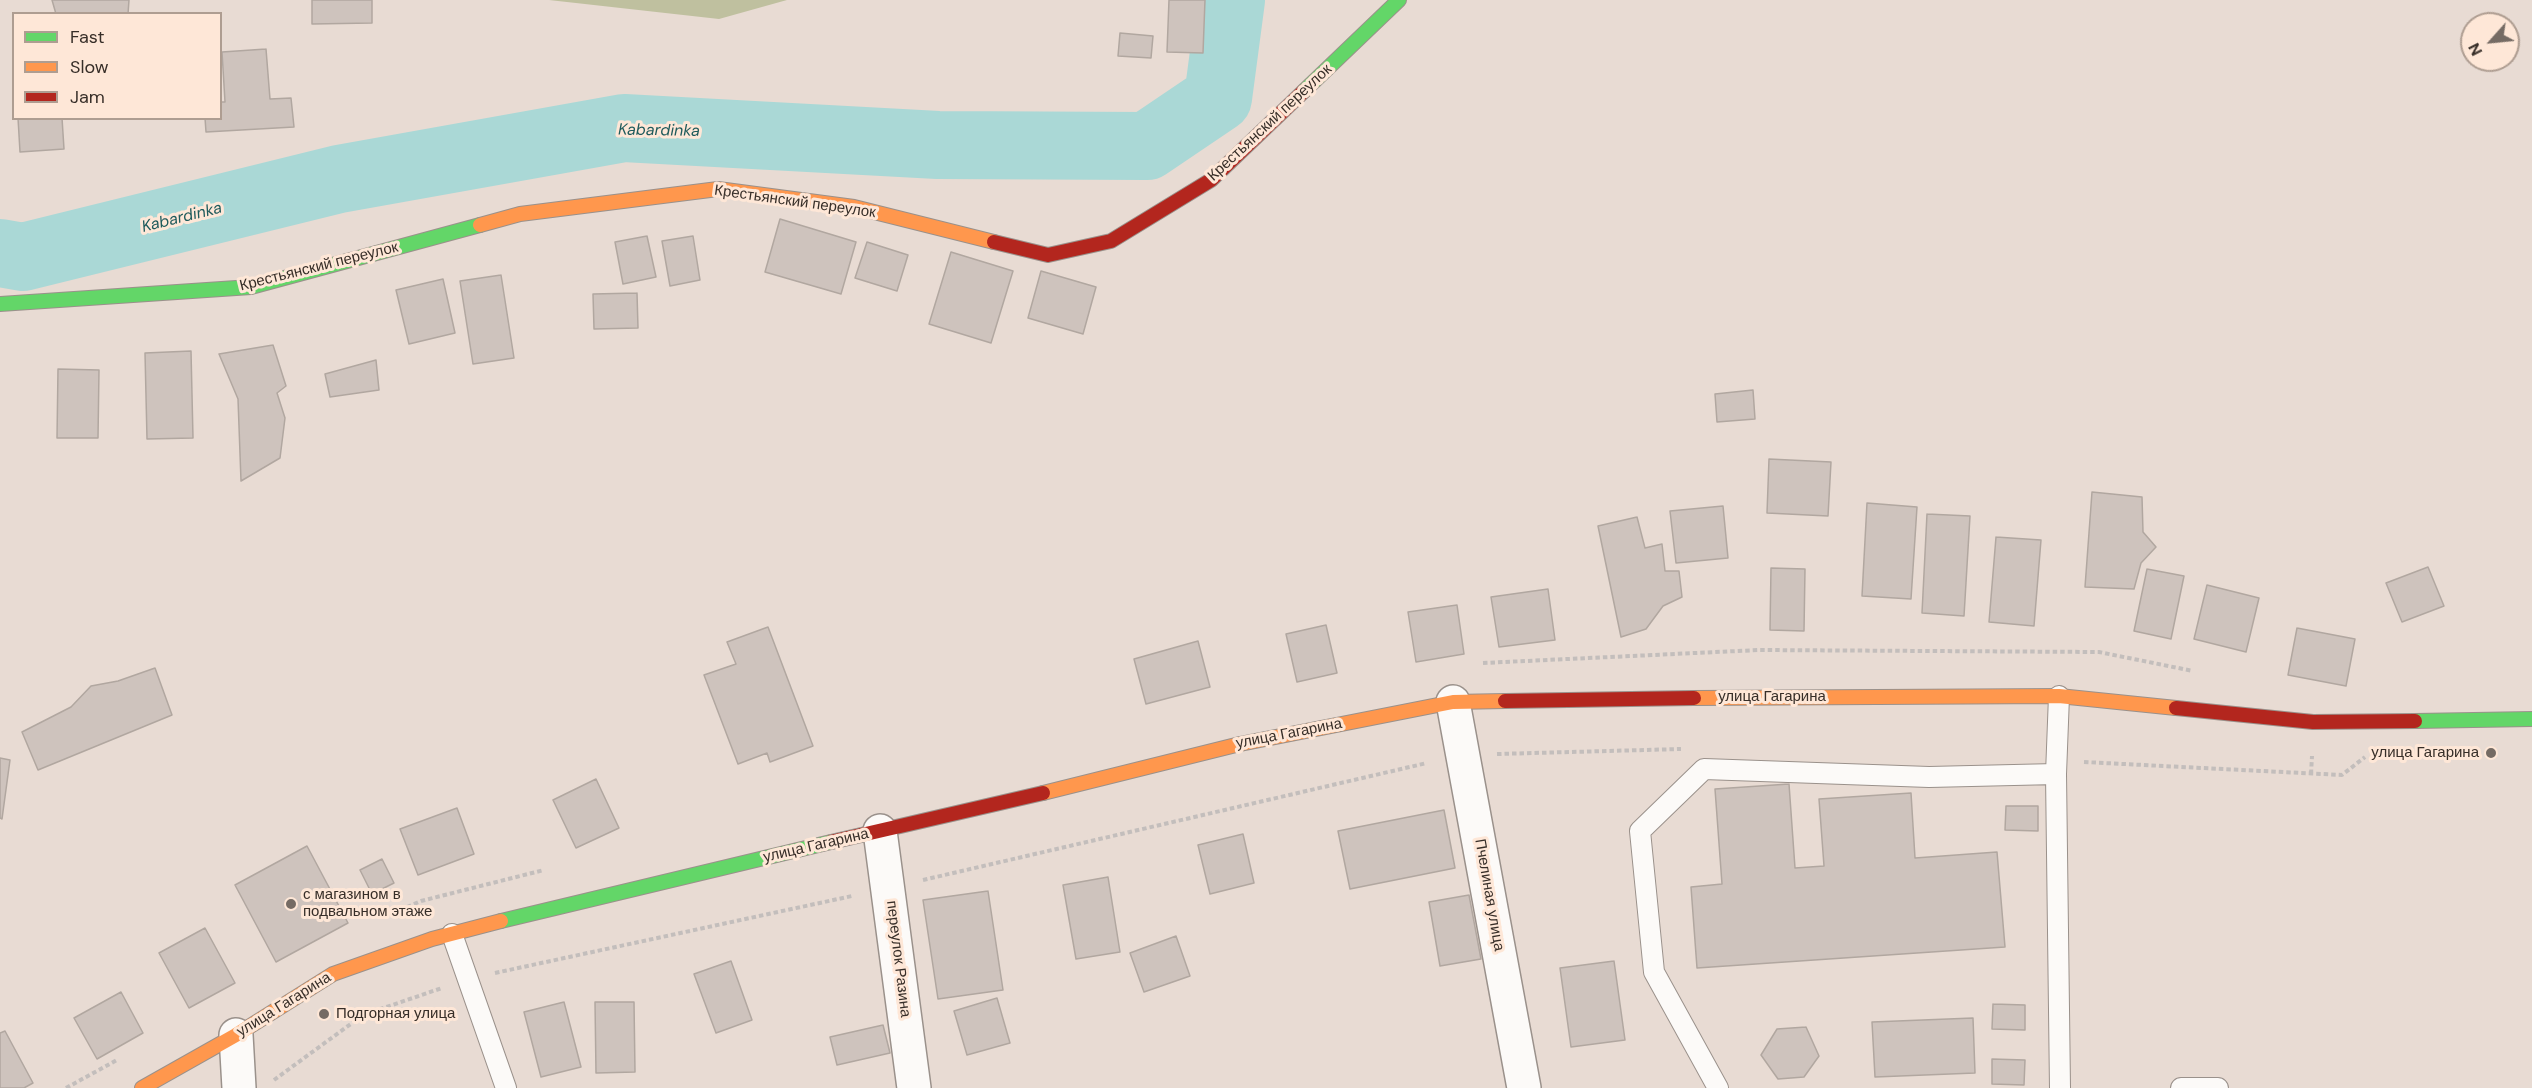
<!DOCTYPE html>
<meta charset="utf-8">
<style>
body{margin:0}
#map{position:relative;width:2532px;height:1088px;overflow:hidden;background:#e8dbd3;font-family:"DM Sans",sans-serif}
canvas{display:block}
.legend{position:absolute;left:12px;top:12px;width:210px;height:108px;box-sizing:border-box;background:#fee7d7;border:2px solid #ae9d91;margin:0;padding:8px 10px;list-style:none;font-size:18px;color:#372e28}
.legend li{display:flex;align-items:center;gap:12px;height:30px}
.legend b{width:30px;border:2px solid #ae9d91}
.north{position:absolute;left:2460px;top:12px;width:60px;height:60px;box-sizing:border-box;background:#fee7d7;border:2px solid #ae9d91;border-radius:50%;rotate:243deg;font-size:16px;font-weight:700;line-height:24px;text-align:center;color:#372e28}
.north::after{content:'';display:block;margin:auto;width:21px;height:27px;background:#756b64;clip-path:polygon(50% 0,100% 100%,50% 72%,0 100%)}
</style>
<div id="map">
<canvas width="2532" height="1088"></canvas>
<ul class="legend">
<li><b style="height:8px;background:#63d668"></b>Fast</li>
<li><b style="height:8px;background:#ff974d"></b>Slow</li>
<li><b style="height:8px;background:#b3261e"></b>Jam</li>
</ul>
<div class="north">N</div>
</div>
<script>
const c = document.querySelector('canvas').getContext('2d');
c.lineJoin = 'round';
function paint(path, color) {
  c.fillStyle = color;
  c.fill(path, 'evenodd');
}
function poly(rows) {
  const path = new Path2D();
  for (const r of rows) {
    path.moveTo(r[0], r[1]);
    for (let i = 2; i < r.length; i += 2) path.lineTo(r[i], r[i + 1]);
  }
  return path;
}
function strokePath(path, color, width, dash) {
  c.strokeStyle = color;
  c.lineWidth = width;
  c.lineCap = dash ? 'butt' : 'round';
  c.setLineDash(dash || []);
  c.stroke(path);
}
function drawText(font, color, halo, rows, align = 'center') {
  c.font = font + ' "DM Sans",sans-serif';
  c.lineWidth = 6;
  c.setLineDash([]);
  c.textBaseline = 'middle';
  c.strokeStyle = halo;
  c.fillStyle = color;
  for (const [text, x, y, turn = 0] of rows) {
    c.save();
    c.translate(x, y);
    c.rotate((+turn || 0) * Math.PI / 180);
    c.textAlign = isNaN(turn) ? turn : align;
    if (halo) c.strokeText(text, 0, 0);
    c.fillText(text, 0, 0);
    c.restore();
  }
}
paint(poly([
 [549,0,787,0,719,19]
]), '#bfc09f');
strokePath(poly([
 [0,253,23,257,339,179,624,128,938,145,1147,146,1218,98,1231,0]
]), '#aad8d6', 68);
const building = poly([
 [52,0,129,0,128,14,56,14,52,0],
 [312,0,372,0,372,23,312,24,312,0],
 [1169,0,1205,0,1203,53,1167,52,1169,0],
 [1120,33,1153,36,1151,58,1118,56,1120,33],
 [266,49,270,99,291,98,294,127,206,132,205,118,220,118,220,102,225,102,222,52,266,49],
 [18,118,62,118,64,149,20,152,18,118],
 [780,219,856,242,841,294,765,272,780,219],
 [647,236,656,277,623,284,615,242,647,236],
 [693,236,700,280,670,286,662,241,693,236],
 [867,242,908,255,897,291,855,278,867,242],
 [951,252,1013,271,991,343,929,324,951,252],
 [1041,271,1096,287,1083,334,1028,318,1041,271],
 [501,275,514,358,473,364,460,281,501,275],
 [443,279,455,333,409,344,396,290,443,279],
 [637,293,638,328,594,329,593,294,637,293],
 [273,345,286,386,277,393,285,418,280,458,241,481,238,399,219,354,273,345],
 [191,351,193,438,147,439,145,353,191,351],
 [376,360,379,390,330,397,325,374,376,360],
 [58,369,99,370,98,438,57,438,58,369],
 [1753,390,1755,419,1717,422,1715,394,1753,390],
 [1769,459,1831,462,1828,516,1767,513,1769,459],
 [2092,492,2142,497,2143,532,2156,547,2141,563,2134,589,2085,587,2092,492],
 [1867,503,1917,507,1911,599,1862,596,1867,503],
 [1723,506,1728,558,1676,563,1670,511,1723,506],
 [1927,514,1970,516,1964,616,1922,613,1927,514],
 [1637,517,1645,548,1662,544,1665,571,1679,571,1682,597,1663,606,1646,629,1621,637,1598,526,1637,517],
 [1996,537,2041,540,2034,626,1989,622,1996,537],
 [2428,567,2444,606,2402,622,2386,583,2428,567],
 [1771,568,1805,569,1804,631,1770,630,1771,568],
 [2147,569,2184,576,2171,639,2134,631,2147,569],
 [2207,585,2259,598,2246,652,2194,639,2207,585],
 [1548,589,1555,640,1499,647,1491,597,1548,589],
 [1457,605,1464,654,1416,662,1408,612,1457,605],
 [1326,625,1337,673,1297,682,1286,634,1326,625],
 [768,627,813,746,770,762,767,753,738,764,704,675,736,664,727,642,768,627],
 [2297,628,2355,639,2346,686,2288,675,2297,628],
 [1198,641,1210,687,1146,704,1134,659,1198,641],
 [155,668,172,715,38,770,22,732,71,707,91,686,118,681,155,668],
 [0,758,10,760,2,819,0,818,0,758],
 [596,779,619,828,576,848,553,800,596,779],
 [1789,784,1795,868,1824,866,1819,799,1911,793,1915,858,1997,852,2005,947,1697,968,1691,887,1722,884,1715,789,1789,784],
 [2006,806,2038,806,2038,831,2005,830,2006,806],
 [457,808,474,854,418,875,400,829,457,808],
 [1444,810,1455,868,1350,889,1338,831,1444,810],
 [1243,834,1254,883,1210,894,1198,845,1243,834],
 [307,846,348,923,276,962,235,885,307,846],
 [382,859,394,883,372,894,360,870,382,859],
 [1108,877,1120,952,1076,959,1063,885,1108,877],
 [988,891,1003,990,938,999,923,900,988,891],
 [1469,895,1481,959,1440,966,1429,902,1469,895],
 [205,928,235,983,189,1008,159,953,205,928],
 [1176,936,1190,976,1144,992,1130,953,1176,936],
 [731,961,752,1020,716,1033,694,974,731,961],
 [1614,961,1625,1040,1571,1047,1560,968,1614,961],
 [121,992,143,1033,97,1059,74,1018,121,992],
 [997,998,1010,1043,967,1055,954,1011,997,998],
 [564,1002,581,1067,541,1077,524,1012,564,1002],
 [595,1002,634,1002,635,1072,596,1073,595,1002],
 [1993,1004,2025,1005,2025,1030,1992,1029,1993,1004],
 [1973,1018,1975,1073,1875,1077,1872,1022,1973,1018],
 [883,1025,890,1053,837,1065,830,1037,883,1025],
 [1806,1027,1819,1056,1804,1077,1778,1079,1761,1055,1777,1029,1806,1027],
 [5,1031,33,1083,24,1088,0,1088,0,1033,5,1031],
 [1992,1059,2025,1060,2024,1085,1992,1084,1992,1059]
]);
paint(building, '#cec3bd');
strokePath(building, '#b1a7a0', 1.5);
const lane = poly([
 [2059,696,2056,774,2060,1088],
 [452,934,506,1088],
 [1718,1088,1654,972,1640,831,1704,769,1929,777,2056,774],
 [2181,1088,2218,1088]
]);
const street = poly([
 [1453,702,1524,1088],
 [880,831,914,1088],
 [236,1035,239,1088]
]);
const fast = poly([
 [1304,91,1399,0],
 [0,304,251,287,480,225],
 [2415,721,2532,719],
 [501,921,831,842]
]);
const slow = poly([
 [480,225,520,214,718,189,854,207,994,242],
 [1694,698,2059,696,2176,708],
 [1043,793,1240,744,1453,702,1505,701],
 [142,1088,236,1035,333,974,432,939,501,921]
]);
const jam = poly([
 [994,242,1048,255,1111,241,1211,180,1304,91],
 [1505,701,1694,698],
 [2176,708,2313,722,2415,721],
 [831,842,1043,793]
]);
strokePath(lane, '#9a918b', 22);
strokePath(street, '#9a918b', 36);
strokePath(fast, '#9a918b', 16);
strokePath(slow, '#9a918b', 16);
strokePath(jam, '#9a918b', 16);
strokePath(poly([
 [1483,663,1759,650,2099,652,2193,671],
 [1497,754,1681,749],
 [2084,762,2342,775,2365,757],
 [2311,774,2312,756],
 [923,880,1427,763],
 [407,907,421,901,544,870],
 [495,973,852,896],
 [274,1080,363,1015,442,988],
 [66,1088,117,1060]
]), '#c3bebc', 4, [4.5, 3]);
strokePath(lane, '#fcfaf8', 20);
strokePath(street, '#fcfaf8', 33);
strokePath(fast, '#63d668', 14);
strokePath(slow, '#ff974d', 14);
strokePath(jam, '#b3261e', 14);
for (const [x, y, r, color] of [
 [2491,753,6,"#756b64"],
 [291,904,6,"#756b64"],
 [324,1014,6,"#756b64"]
]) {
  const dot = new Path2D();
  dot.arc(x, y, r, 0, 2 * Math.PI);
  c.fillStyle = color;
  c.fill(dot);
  strokePath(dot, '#fee7d7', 2);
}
drawText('15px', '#372e28', '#fee7d7', [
 ["Крестьянский переулок",1270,123,-43],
 ["Крестьянский переулок",795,202,8],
 ["Крестьянский переулок",319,267,-14],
 ["улица Гагарина",1772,697],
 ["улица Гагарина",1289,734,-11],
 ["улица Гагарина",816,846,-13],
 ["Пчелиная улица",1489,895,80],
 ["переулок Разина",898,959,83],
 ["улица Гагарина",284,1005,-32]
]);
drawText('15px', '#372e28', '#fee7d7', [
 ["улица Гагарина",2479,753,"right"],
 ["с магазином в",303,895],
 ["подвальном этаже",303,912],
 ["Подгорная улица",336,1014]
], 'left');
drawText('italic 16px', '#1e5a5b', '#fee7d7', [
 ["Kabardinka",659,131,1],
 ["Kabardinka",182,218,-14]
]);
</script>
